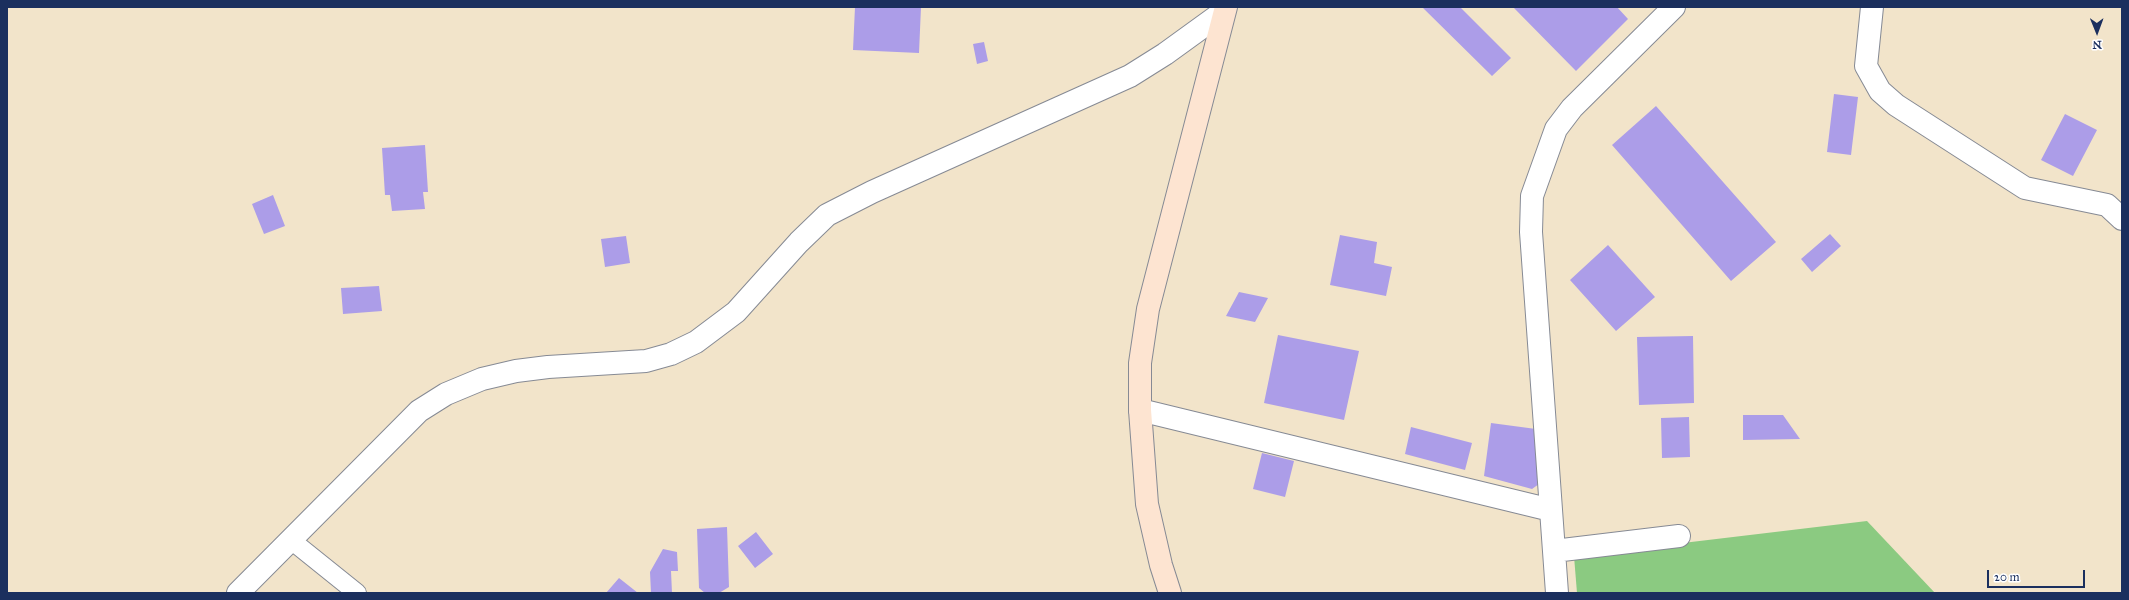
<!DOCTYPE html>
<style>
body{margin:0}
#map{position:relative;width:2129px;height:600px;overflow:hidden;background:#f2e4ca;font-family:"IM FELL Great Primer",serif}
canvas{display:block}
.frame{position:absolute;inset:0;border:8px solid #1b2f5e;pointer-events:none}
.north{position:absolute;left:2077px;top:12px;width:40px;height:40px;-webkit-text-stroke:3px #fff;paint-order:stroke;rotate:179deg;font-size:11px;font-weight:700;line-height:16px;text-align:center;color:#1b2f5e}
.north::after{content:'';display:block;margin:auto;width:14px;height:18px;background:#1b2f5e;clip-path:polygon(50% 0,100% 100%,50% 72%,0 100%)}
.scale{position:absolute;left:1987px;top:570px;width:98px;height:18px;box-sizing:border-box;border:2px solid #1b2f5e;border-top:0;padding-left:5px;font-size:12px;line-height:14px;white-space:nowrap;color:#1b2f5e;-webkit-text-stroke:3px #fff;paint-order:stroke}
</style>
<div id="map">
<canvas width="2129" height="600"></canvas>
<div class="frame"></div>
<div class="north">N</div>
<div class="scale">20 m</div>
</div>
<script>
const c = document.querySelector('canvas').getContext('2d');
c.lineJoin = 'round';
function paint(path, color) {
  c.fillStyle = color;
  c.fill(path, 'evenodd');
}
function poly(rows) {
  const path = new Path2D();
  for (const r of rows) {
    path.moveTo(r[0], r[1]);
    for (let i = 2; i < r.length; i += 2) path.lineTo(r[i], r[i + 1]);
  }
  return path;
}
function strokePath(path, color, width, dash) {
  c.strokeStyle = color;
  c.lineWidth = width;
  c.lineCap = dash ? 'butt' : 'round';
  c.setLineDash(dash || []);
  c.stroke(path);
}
paint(poly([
 [1867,521,1935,593,1577,593,1574,556]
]), '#8bca81');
paint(poly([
 [855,7,921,7,919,53,853,50],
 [1422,7,1460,7,1511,58,1492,76],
 [1513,7,1617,7,1628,19,1576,71],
 [984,42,988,61,977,64,973,44],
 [1834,94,1858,97,1851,155,1827,152],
 [1656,106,1776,242,1731,281,1612,145],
 [2065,114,2097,130,2073,176,2041,160],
 [425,145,428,192,423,192,425,209,392,211,390,195,385,195,382,148],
 [273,195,285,226,264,234,252,204],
 [1830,234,1841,246,1812,272,1801,259],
 [1340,235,1377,242,1374,263,1392,267,1386,296,1330,285],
 [626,236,630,263,605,267,601,239],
 [1608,245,1655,297,1616,331,1570,280],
 [379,286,382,311,343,314,341,288],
 [1239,292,1268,298,1255,322,1226,316],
 [1278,335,1359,351,1344,420,1264,403],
 [1693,336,1694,403,1639,405,1637,337],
 [1743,415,1783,415,1800,439,1743,440],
 [1689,417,1690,457,1662,458,1661,418],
 [1491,423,1536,429,1539,484,1532,489,1484,476],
 [1411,427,1472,443,1465,470,1405,454],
 [1262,453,1294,461,1285,497,1253,489],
 [727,527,729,587,719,593,705,593,699,588,697,529],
 [756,532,773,554,755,568,738,546],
 [663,549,677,552,678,571,671,571,672,593,651,593,650,572],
 [619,578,638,593,606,593]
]), '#ac9de8');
const lane = poly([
 [291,540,357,593]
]);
const street = poly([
 [1872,7,1866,66,1880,91,1896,105,2025,188,2107,205,2122,219],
 [1140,410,1551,510],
 [1554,551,1679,536],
 [238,593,419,411,446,394,482,379,516,371,548,367,646,361,671,354,696,342,736,312,799,242,827,215,872,192,1130,76,1165,54,1223,12],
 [1557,593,1531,232,1532,196,1556,129,1572,108,1674,7]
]);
const secondary = poly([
 [1170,593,1161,565,1147,504,1140,410,1140,363,1148,309,1226,7]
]);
strokePath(lane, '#868a94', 20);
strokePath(street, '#868a94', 24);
strokePath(secondary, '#868a94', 24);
strokePath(lane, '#fff', 18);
strokePath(street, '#fff', 22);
strokePath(secondary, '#fde4d1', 22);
</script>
